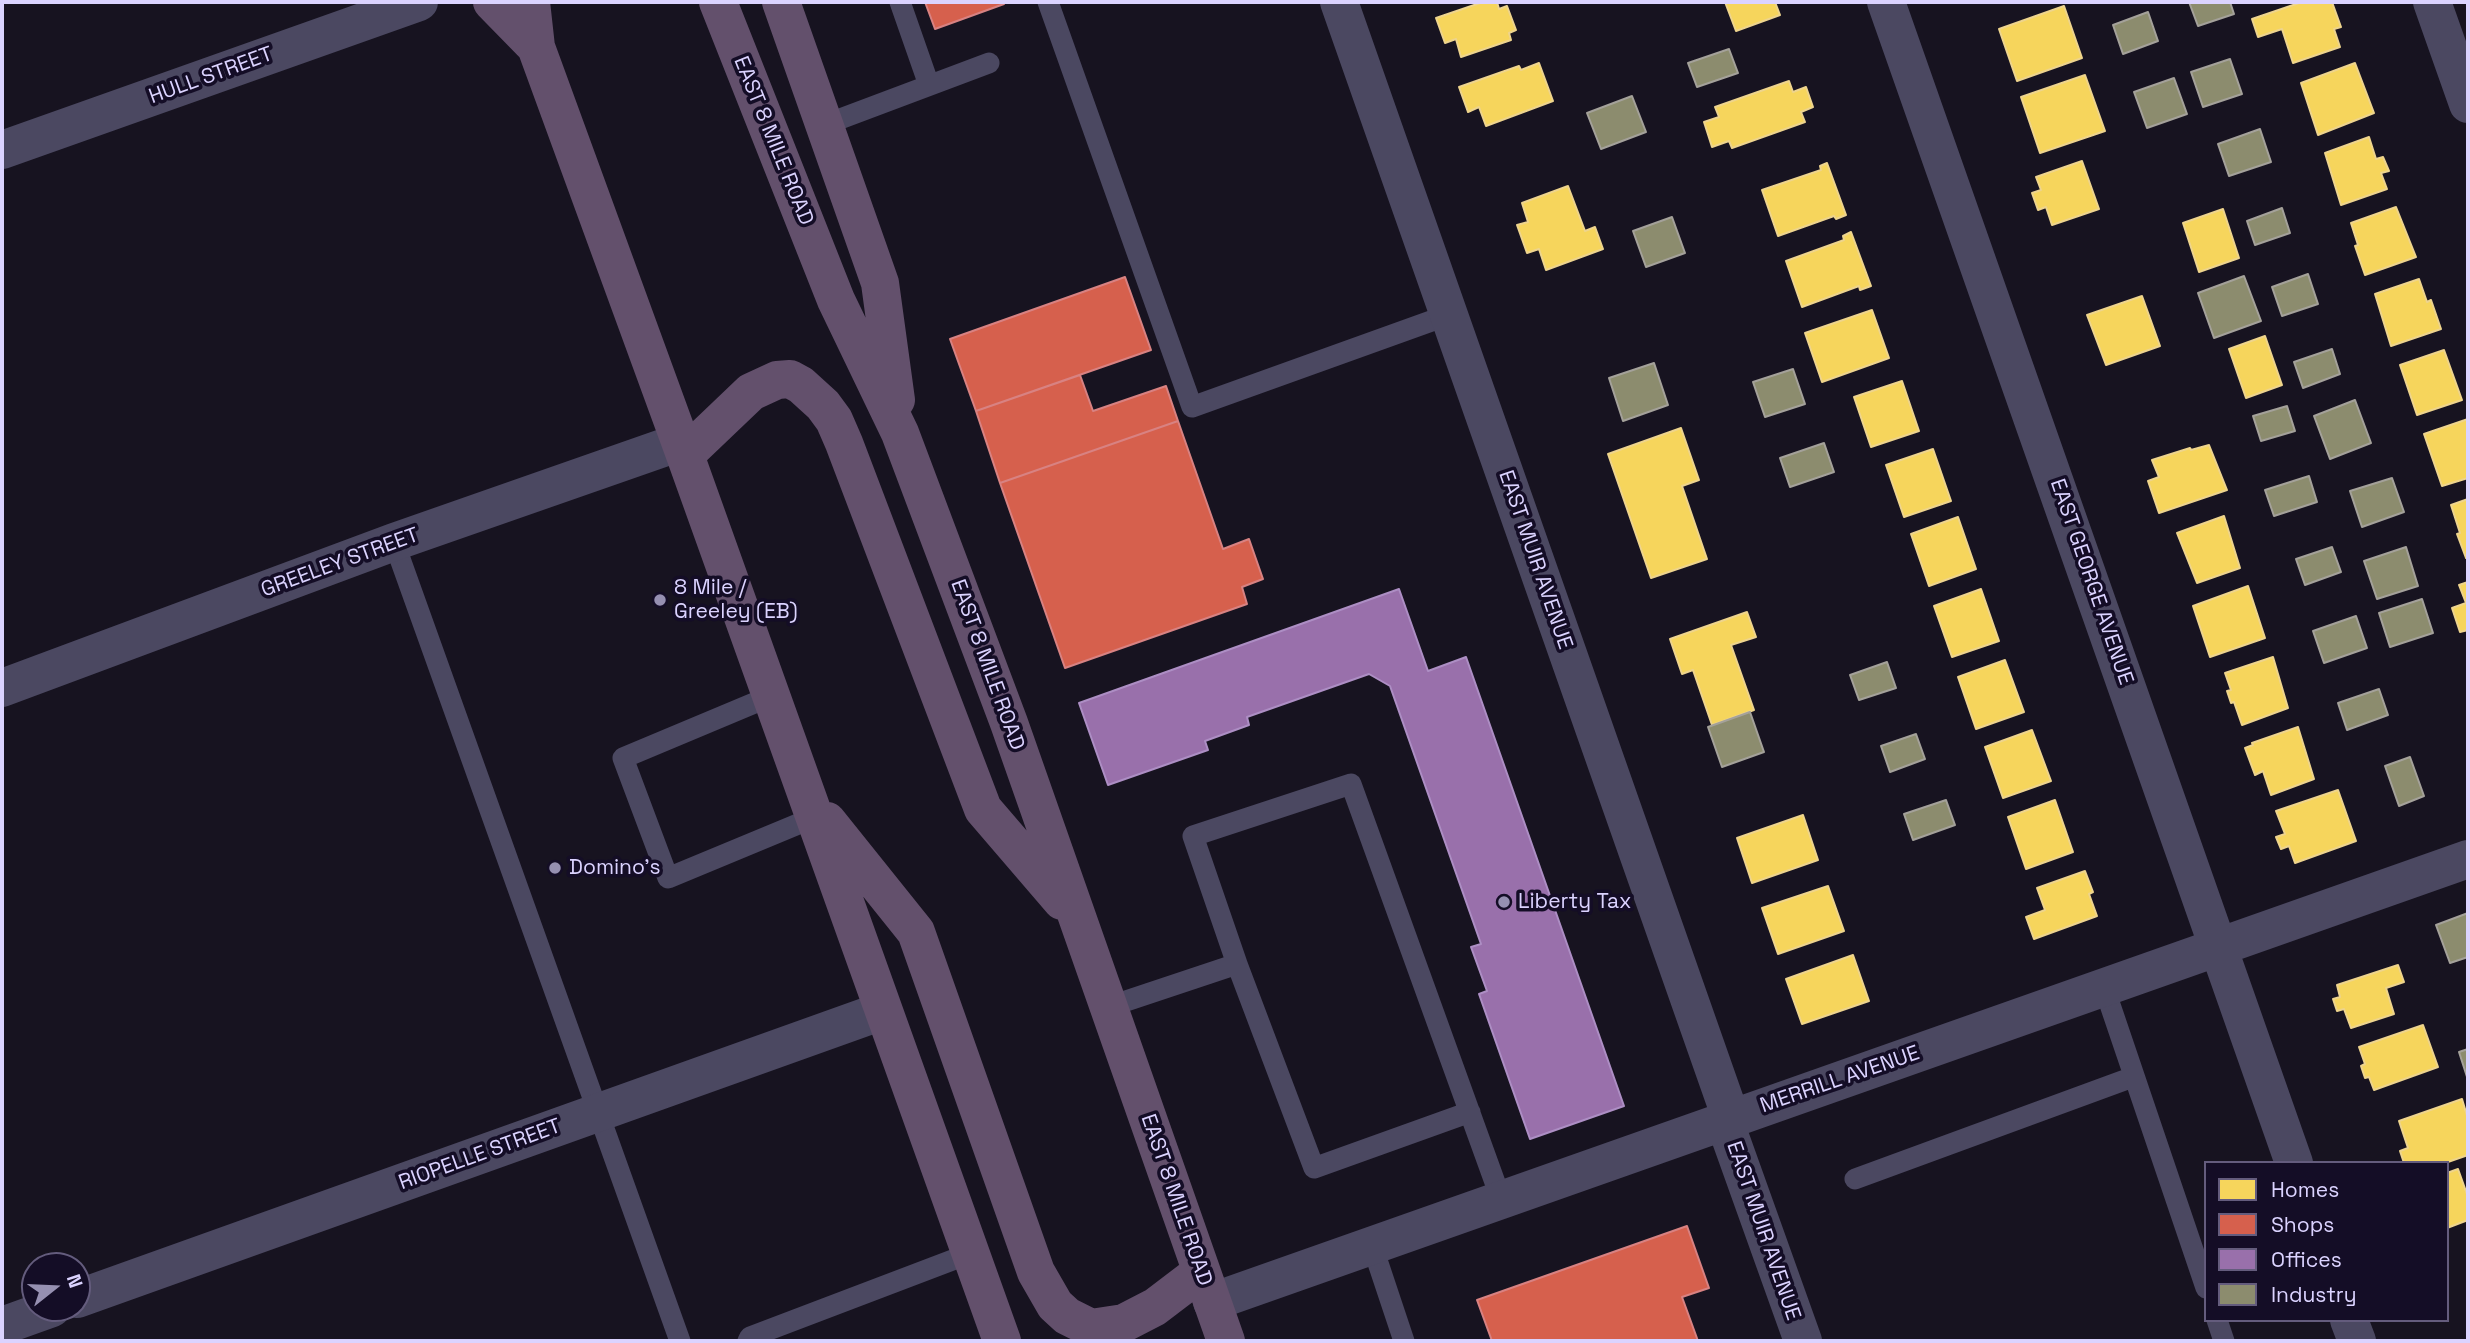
<!DOCTYPE html>
<style>
body{margin:0}
#map{position:relative;width:2470px;height:1343px;overflow:hidden;background:#171320;font-family:"Space Grotesk",sans-serif}
canvas{display:block}
.frame{position:absolute;inset:0;border:4px solid #dbd3ff;pointer-events:none}
.legend{position:absolute;left:2204px;top:1161px;width:245px;height:161px;box-sizing:border-box;background:#140d26;border:2px solid #645c7d;margin:0;padding:9px 12px;list-style:none;font-size:21px;color:#dbd3ff}
.legend li{display:flex;align-items:center;gap:14px;height:35px}
.legend b{width:35px;border:2px solid #645c7d}
.north{position:absolute;left:21px;top:1252px;width:70px;height:70px;box-sizing:border-box;background:#140d26;border:2px solid #645c7d;border-radius:50%;rotate:72deg;font-size:19px;font-weight:700;line-height:28px;text-align:center;color:#dbd3ff}
.north::after{content:'';display:block;margin:auto;width:24px;height:32px;background:#9690b1;clip-path:polygon(50% 0,100% 100%,50% 72%,0 100%)}
</style>
<div id="map">
<canvas width="2470" height="1343"></canvas>
<div class="frame"></div>
<ul class="legend">
<li><b style="height:19px;background:#f6d55c"></b>Homes</li>
<li><b style="height:19px;background:#d6604d"></b>Shops</li>
<li><b style="height:19px;background:#9970ab"></b>Offices</li>
<li><b style="height:19px;background:#8c8c6e"></b>Industry</li>
</ul>
<div class="north">N</div>
</div>
<script>
const c = document.querySelector('canvas').getContext('2d');
c.lineJoin = 'round';
function paint(path, color) {
  c.fillStyle = color;
  c.fill(path, 'evenodd');
}
function poly(rows) {
  const path = new Path2D();
  for (const r of rows) {
    path.moveTo(r[0], r[1]);
    for (let i = 2; i < r.length; i += 2) path.lineTo(r[i], r[i + 1]);
  }
  return path;
}
function strokePath(path, color, width, dash) {
  c.strokeStyle = color;
  c.lineWidth = width;
  c.lineCap = dash ? 'butt' : 'round';
  c.setLineDash(dash || []);
  c.stroke(path);
}
function drawText(font, color, halo, rows, align = 'center') {
  c.font = font + ' "Space Grotesk",sans-serif';
  c.lineWidth = 7;
  c.setLineDash([]);
  c.textBaseline = 'middle';
  c.strokeStyle = halo;
  c.fillStyle = color;
  for (const [text, x, y, turn = 0] of rows) {
    c.save();
    c.translate(x, y);
    c.rotate((+turn || 0) * Math.PI / 180);
    c.textAlign = isNaN(turn) ? turn : align;
    if (halo) c.strokeText(text, 0, 0);
    c.fillText(text, 0, 0);
    c.restore();
  }
}
const homes = poly([
 [1483,2,1497,2,1499,9,1507,6,1516,30,1509,33,1511,40,1461,57,1456,39,1445,43,1436,18,1483,2],
 [1725,2,1775,2,1780,15,1736,31,1725,2],
 [2302,2,2332,2,2341,27,2334,29,2340,47,2293,63,2282,29,2258,37,2252,19,2302,2],
 [2064,6,2082,58,2017,81,1999,29,2064,6],
 [1539,63,1553,101,1486,126,1479,107,1468,112,1459,87,1519,66,1521,70,1539,63],
 [2355,63,2374,113,2318,135,2301,83,2355,63],
 [2085,75,2105,131,2040,153,2021,97,2085,75],
 [1789,81,1793,92,1806,87,1813,107,1801,112,1805,122,1732,148,1729,141,1712,147,1704,122,1719,117,1715,107,1789,81],
 [2369,137,2376,159,2383,157,2389,171,2381,173,2387,189,2341,205,2325,153,2369,137],
 [2082,161,2099,209,2052,225,2046,207,2038,210,2032,193,2041,190,2036,177,2082,161],
 [1827,163,1846,215,1836,219,1834,216,1778,236,1762,190,1821,170,1820,166,1827,163],
 [1568,186,1585,231,1595,227,1603,249,1546,270,1539,249,1527,253,1517,225,1528,222,1522,203,1568,186],
 [2396,207,2416,257,2365,275,2355,246,2358,245,2351,223,2396,207],
 [2223,209,2239,258,2199,272,2183,223,2223,209],
 [1851,232,1871,286,1860,290,1859,286,1802,307,1786,261,1844,240,1843,236,1851,232],
 [2419,279,2427,302,2431,300,2441,329,2391,346,2375,294,2419,279],
 [2142,296,2160,346,2106,365,2087,315,2142,296],
 [1872,310,1889,358,1822,382,1805,333,1872,310],
 [2265,336,2282,385,2246,398,2229,349,2265,336],
 [2444,350,2462,400,2417,415,2400,365,2444,350],
 [1902,381,1919,431,1871,447,1854,397,1902,381],
 [2468,419,2468,478,2442,486,2424,434,2468,419],
 [1681,428,1699,480,1682,486,1707,559,1651,578,1608,454,1681,428],
 [2209,445,2227,490,2159,513,2148,481,2159,477,2152,460,2190,448,2191,450,2209,445],
 [1933,449,1951,501,1904,517,1886,465,1933,449],
 [2468,499,2468,557,2466,558,2457,534,2460,533,2451,505,2468,499],
 [2224,516,2240,568,2197,583,2177,533,2224,516],
 [1958,517,1976,569,1929,586,1911,534,1958,517],
 [2468,582,2468,630,2460,632,2452,608,2466,603,2459,585,2468,582],
 [2248,586,2265,638,2210,657,2193,606,2248,586],
 [1981,589,1999,641,1952,657,1934,606,1981,589],
 [1747,612,1756,637,1731,645,1754,710,1712,725,1693,670,1682,674,1670,639,1747,612],
 [2273,657,2288,708,2242,725,2234,702,2231,703,2227,691,2231,690,2225,673,2273,657],
 [2005,660,2024,712,1976,729,1958,677,2005,660],
 [2298,727,2314,779,2271,795,2263,771,2255,775,2245,748,2253,745,2252,743,2298,727],
 [2032,730,2051,781,2003,798,1985,747,2032,730],
 [2338,790,2356,841,2295,863,2289,846,2281,849,2276,837,2285,834,2276,811,2338,790],
 [2055,800,2073,852,2026,869,2008,817,2055,800],
 [1803,815,1818,860,1752,883,1737,838,1803,815],
 [2085,871,2093,892,2089,894,2097,916,2034,939,2026,917,2045,910,2037,888,2085,871],
 [1828,886,1844,931,1778,954,1762,908,1828,886],
 [1853,955,1869,1001,1802,1024,1786,979,1853,955],
 [2398,965,2404,982,2386,988,2394,1014,2351,1028,2344,1009,2337,1011,2333,999,2340,997,2337,985,2398,965],
 [2423,1025,2438,1067,2374,1090,2369,1077,2365,1078,2361,1066,2365,1064,2359,1047,2423,1025],
 [2462,1099,2468,1119,2468,1155,2445,1163,2404,1163,2400,1151,2408,1148,2399,1121,2462,1099],
 [2458,1169,2468,1197,2468,1220,2447,1228,2447,1173,2458,1169]
]);
paint(homes, '#f6d55c');
strokePath(homes, '#eed48d', 2);
const shops = poly([
 [925,2,1004,2,1004,4,935,29,925,2],
 [1125,277,1151,350,976,411,950,339,1125,277],
 [1080,375,1093,411,1166,386,1178,421,1000,483,976,411,1080,375],
 [1178,421,1223,549,1249,539,1263,579,1242,587,1247,604,1065,668,1000,483,1178,421],
 [1687,1226,1709,1288,1682,1297,1698,1341,1492,1341,1477,1300,1687,1226]
]);
paint(shops, '#d6604d');
strokePath(shops, '#d88282', 2);
const offices = poly([
 [1399,589,1428,671,1466,657,1624,1106,1530,1139,1479,994,1487,991,1471,947,1481,944,1390,686,1369,674,1247,717,1249,725,1205,741,1208,750,1108,785,1079,703,1399,589]
]);
paint(offices, '#9970ab');
strokePath(offices, '#ad8ec4', 2);
const industry = poly([
 [2189,2,2230,2,2234,14,2198,26,2189,2],
 [2148,12,2158,41,2123,54,2113,25,2148,12],
 [1729,49,1738,73,1697,87,1688,63,1729,49],
 [2230,59,2242,94,2203,107,2191,72,2230,59],
 [2174,78,2187,114,2147,128,2134,92,2174,78],
 [1632,96,1646,132,1601,149,1587,113,1632,96],
 [2260,129,2271,162,2229,176,2218,144,2260,129],
 [2282,208,2290,233,2255,245,2247,221,2282,208],
 [1672,217,1685,253,1646,267,1633,231,1672,217],
 [2308,274,2318,304,2282,316,2272,287,2308,274],
 [2244,276,2261,321,2214,338,2198,293,2244,276],
 [2332,349,2340,374,2303,388,2294,362,2332,349],
 [1654,363,1668,405,1623,421,1609,378,1654,363],
 [1793,369,1805,404,1765,417,1753,382,1793,369],
 [2355,400,2371,443,2330,459,2314,416,2355,400],
 [2287,406,2295,431,2261,441,2253,416,2287,406],
 [1824,443,1834,472,1790,487,1780,458,1824,443],
 [2309,476,2317,502,2274,516,2265,490,2309,476],
 [2392,478,2404,512,2362,527,2350,491,2392,478],
 [2332,547,2341,572,2305,585,2296,559,2332,547],
 [2406,547,2418,586,2377,599,2364,561,2406,547],
 [2422,599,2433,633,2390,647,2379,613,2422,599],
 [2356,616,2367,648,2324,663,2313,631,2356,616],
 [1887,662,1896,688,1859,700,1850,675,1887,662],
 [2379,689,2388,715,2347,730,2338,703,2379,689],
 [1750,712,1764,752,1722,767,1708,727,1750,712],
 [1916,734,1925,759,1890,772,1881,746,1916,734],
 [2410,757,2424,796,2399,806,2385,766,2410,757],
 [1946,800,1955,825,1913,840,1904,814,1946,800],
 [2468,913,2468,957,2450,963,2436,925,2468,913],
 [2468,1049,2468,1080,2459,1052,2468,1049]
]);
paint(industry, '#8c8c6e');
strokePath(industry, '#a4a19a', 2);
strokePath(poly([
 [900,2,929,85],
 [1048,2,1192,407,1448,315],
 [824,125,989,63],
 [394,542,680,1341],
 [771,696,623,758,668,878,815,817],
 [1237,964,1314,1168,1470,1112],
 [2104,987,2206,1288],
 [1108,1007,1237,964,1193,836,1351,784,1501,1199],
 [1855,1179,2133,1077],
 [1372,1245,1404,1341],
 [2217,1320,2224,1341],
 [748,1341,750,1337,971,1253]
]), '#4b4861', 21);
strokePath(poly([
 [1339,2,1731,1118],
 [1886,2,2294,1163],
 [2432,2,2468,104],
 [2,150,419,2],
 [2,688,394,542,680,442],
 [1724,1120,1803,1341],
 [77,1299,882,1011],
 [1212,1302,2468,859],
 [2349,1320,2357,1341],
 [2,1326,52,1308]
]), '#4b4861', 38);
strokePath(poly([
 [492,2,536,47],
 [531,2,536,47,685,455,1002,1341],
 [718,2,836,300,900,433,1009,723,1226,1341],
 [781,2,880,283,896,400],
 [685,455,751,392,777,380,790,379,801,385,823,405,834,420,844,443,983,809,1062,901],
 [827,821,916,932,1036,1272,1055,1305,1067,1316,1091,1328,1124,1323,1155,1307,1201,1272]
]), '#63506c', 38);
for (const [x, y, r, color] of [
 [660,600,7,"#9690b1"],
 [555,868,7,"#9690b1"],
 [1504,902,7,"#9690b1"]
]) {
  const dot = new Path2D();
  dot.arc(x, y, r, 0, 2 * Math.PI);
  c.fillStyle = color;
  c.fill(dot);
  strokePath(dot, '#140d26', 2.5);
}
drawText('21px', '#dbd3ff', '#140d26', [
 ["HULL STREET",211,76,-20],
 ["EAST 8 MILE ROAD",773,141,68],
 ["EAST MUIR AVENUE",1535,560,71],
 ["GREELEY STREET",340,563,-20],
 ["EAST GEORGE AVENUE",2091,582,71],
 ["EAST 8 MILE ROAD",987,665,70],
 ["MERRILL AVENUE",1840,1080,-19],
 ["RIOPELLE STREET",480,1155,-20],
 ["EAST 8 MILE ROAD",1176,1200,71],
 ["EAST MUIR AVENUE",1763,1231,71]
]);
drawText('21px', '#dbd3ff', '#140d26', [
 ["8 Mile /",674,588],
 ["Greeley (EB)",674,612],
 ["Domino's",569,868],
 ["Liberty Tax",1518,902]
], 'left');
</script>
